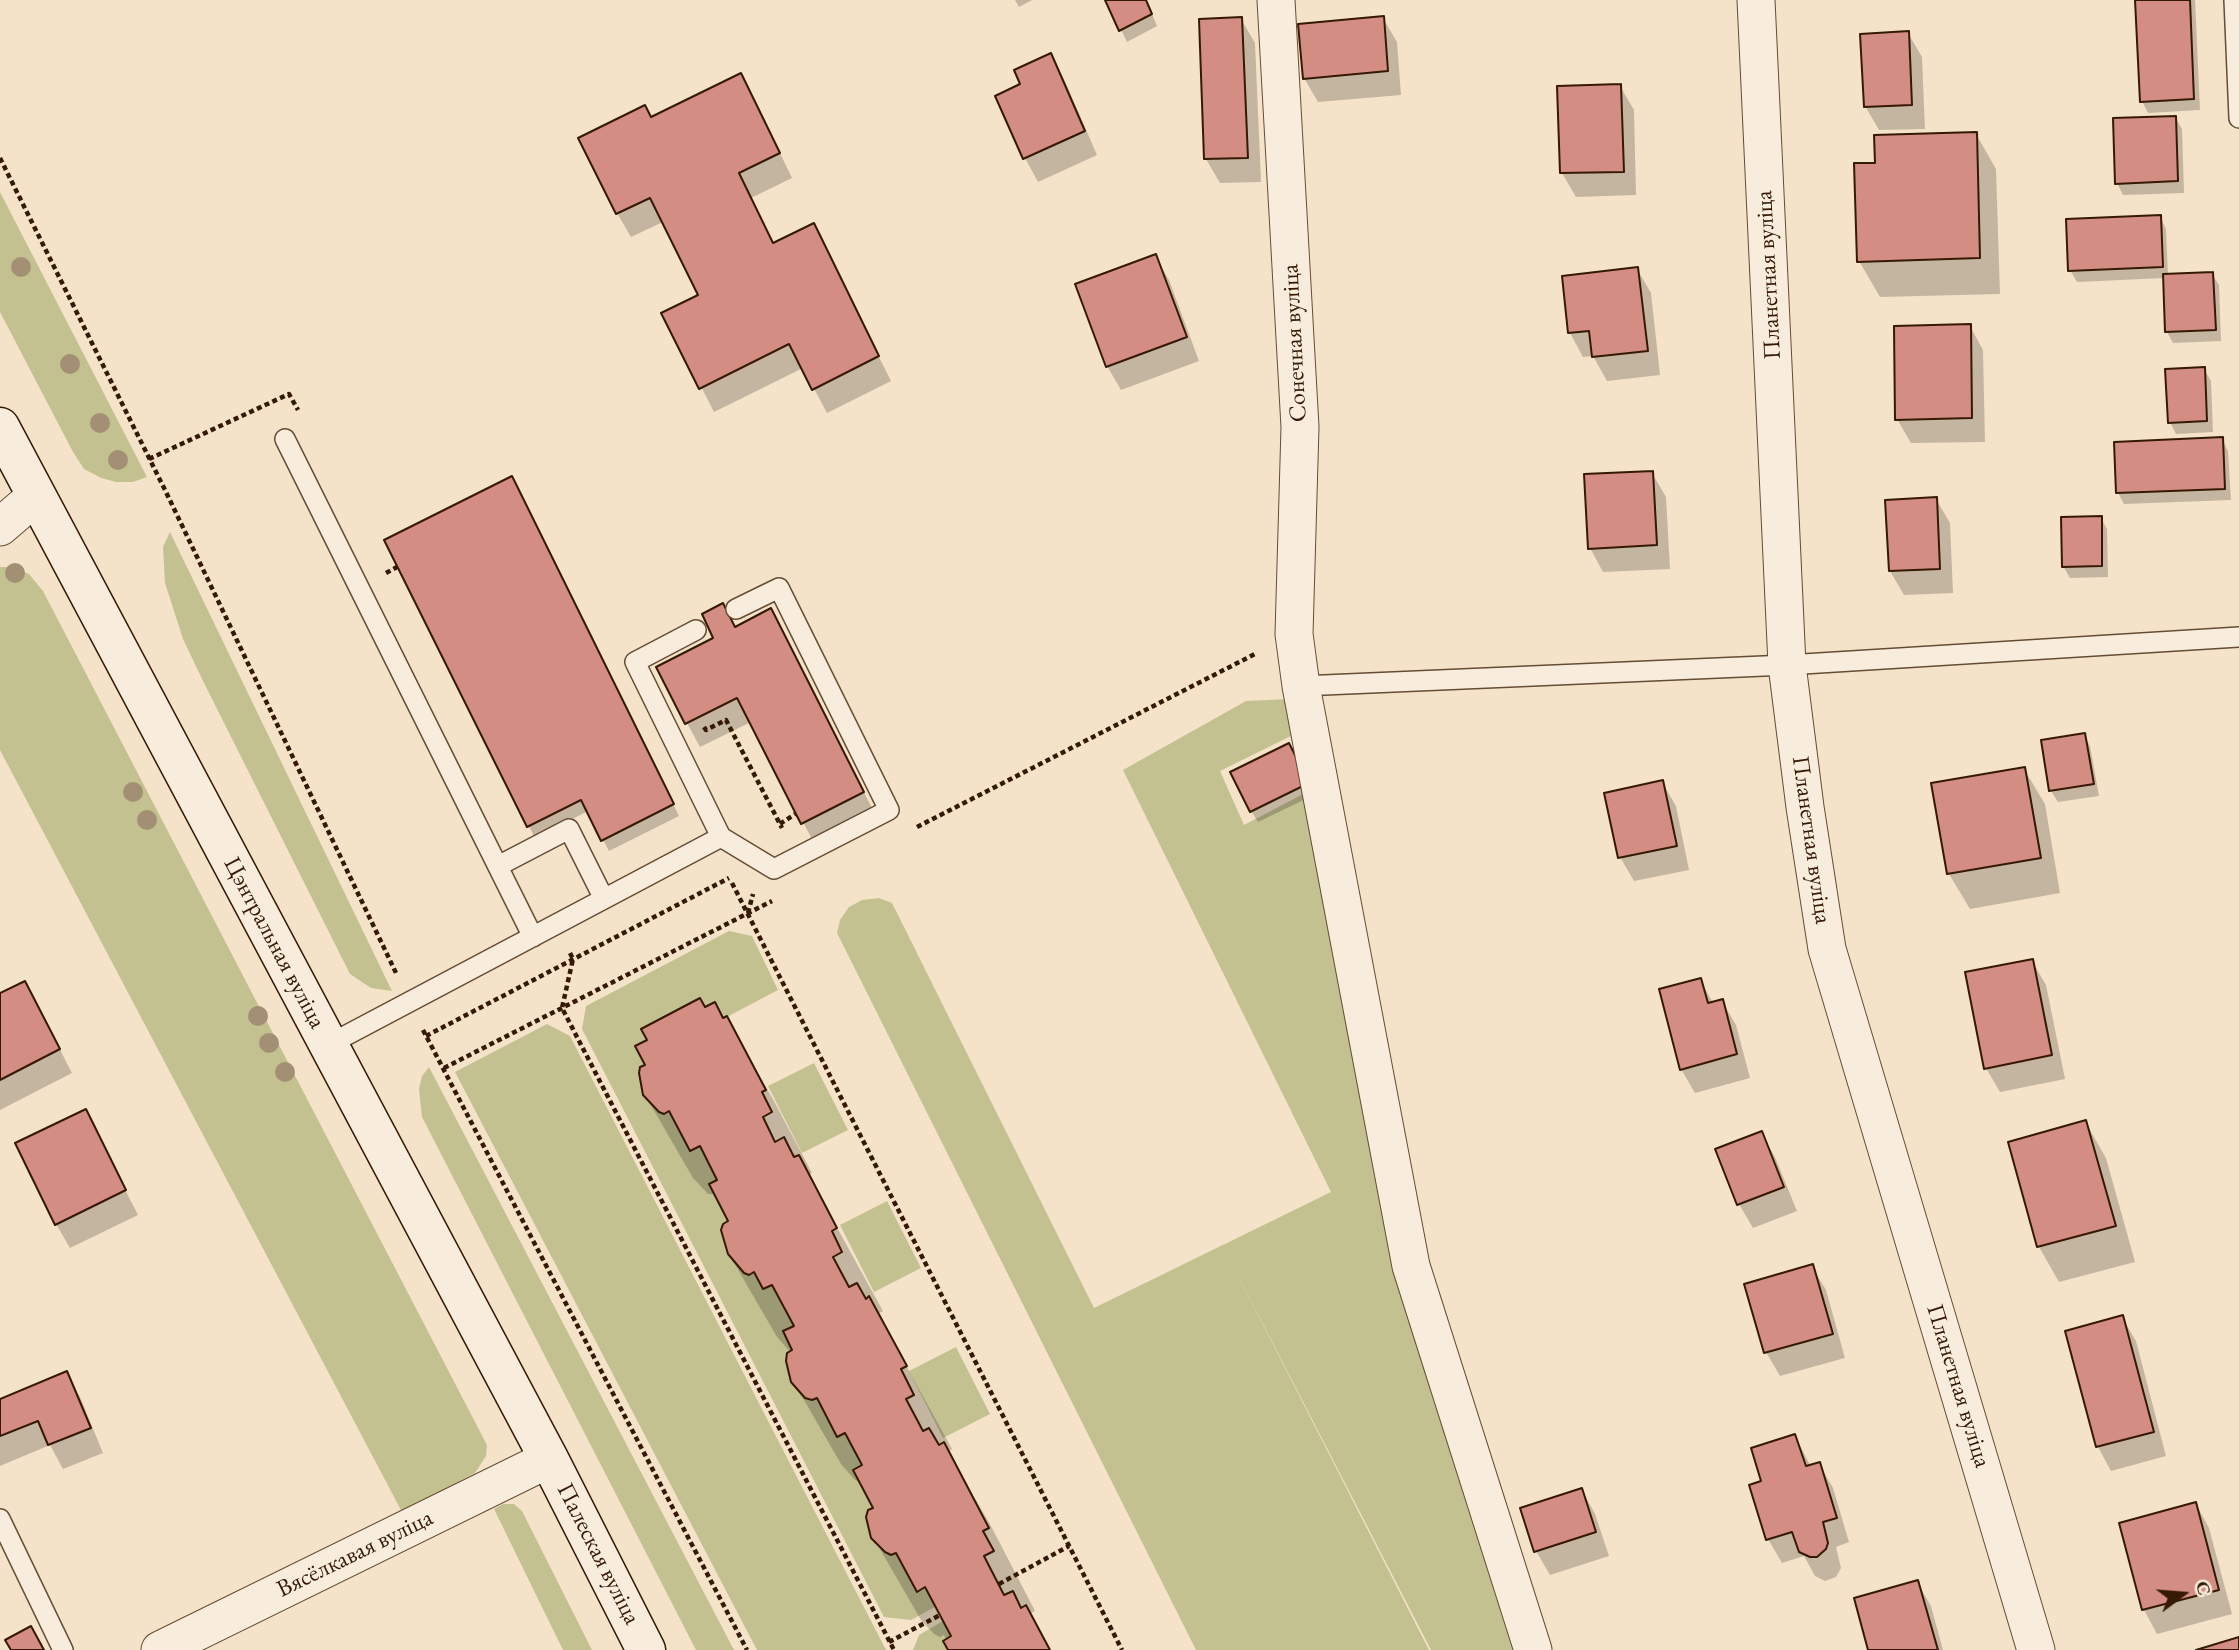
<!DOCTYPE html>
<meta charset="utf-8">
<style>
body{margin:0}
#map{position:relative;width:2239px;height:1650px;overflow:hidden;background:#f5e3c9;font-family:"EB Garamond",serif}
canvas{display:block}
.north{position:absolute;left:2148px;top:1559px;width:70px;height:70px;-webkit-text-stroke:5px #f8eddc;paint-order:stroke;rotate:74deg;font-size:19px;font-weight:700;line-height:28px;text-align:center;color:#351904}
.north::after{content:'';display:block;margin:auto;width:24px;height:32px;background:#351904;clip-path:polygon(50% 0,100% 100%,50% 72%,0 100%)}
</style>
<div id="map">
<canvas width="2239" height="1650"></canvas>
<div class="north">С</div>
</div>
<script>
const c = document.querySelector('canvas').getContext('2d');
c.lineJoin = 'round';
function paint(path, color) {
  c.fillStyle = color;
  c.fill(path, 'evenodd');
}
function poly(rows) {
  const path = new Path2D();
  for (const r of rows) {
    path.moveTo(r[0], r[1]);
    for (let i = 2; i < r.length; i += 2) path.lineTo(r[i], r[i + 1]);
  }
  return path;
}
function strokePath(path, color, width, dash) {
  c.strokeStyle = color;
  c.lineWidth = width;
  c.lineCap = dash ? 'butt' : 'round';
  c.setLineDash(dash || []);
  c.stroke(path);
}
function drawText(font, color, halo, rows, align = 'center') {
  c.font = font + ' "EB Garamond",serif';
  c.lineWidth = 6;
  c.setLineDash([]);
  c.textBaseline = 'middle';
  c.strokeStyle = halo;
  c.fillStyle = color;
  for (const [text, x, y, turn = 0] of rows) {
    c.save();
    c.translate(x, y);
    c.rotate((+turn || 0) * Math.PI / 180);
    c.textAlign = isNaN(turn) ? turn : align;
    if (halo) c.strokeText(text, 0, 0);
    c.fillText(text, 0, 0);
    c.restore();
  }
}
paint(poly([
 [0,192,147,477,133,482,116,482,101,478,84,469,73,452,0,312],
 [170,532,392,991,371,988,350,974,203,681,183,639,165,583,163,547],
 [0,567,12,567,29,574,43,591,487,1445,486,1456,475,1473,402,1512,0,750],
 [1291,699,1295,734,1220,771,1244,825,1305,793,1516,1650,1431,1650,1230,1260,1429,1650,1196,1650,837,933,840,920,849,907,862,900,879,898,892,903,1094,1308,1331,1192,1123,770,1246,701],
 [729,931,752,936,778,990,723,1019,715,1003,705,1008,700,998,641,1029,647,1040,635,1046,645,1065,640,1068,639,1073,643,1095,659,1112,664,1114,669,1111,690,1151,700,1146,717,1180,709,1185,729,1221,723,1224,721,1230,728,1255,744,1274,754,1272,763,1289,772,1285,794,1326,783,1332,793,1351,791,1382,806,1399,812,1401,817,1398,837,1437,845,1434,862,1465,854,1470,873,1508,872,1538,885,1552,891,1555,896,1553,917,1591,925,1587,935,1607,911,1620,884,1617,582,1029,586,1006],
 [547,1024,570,1036,886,1650,757,1650,455,1072],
 [814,1063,848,1130,802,1153,768,1086],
 [429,1067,734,1650,696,1650,422,1117,419,1089,422,1076],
 [887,1201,921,1268,874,1292,840,1225],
 [956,1347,990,1414,943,1438,909,1371],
 [503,1504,514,1504,522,1511,592,1650,563,1650,494,1509],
 [943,1621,950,1636,943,1641,948,1650,913,1650,919,1635]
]), '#c4c191');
paint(poly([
 [1015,0,1032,0,1019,7],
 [1107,0,1146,0,1157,26,1127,42],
 [2137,0,2195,0,2200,110,2148,113,2142,101],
 [1383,18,1397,42,1401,95,1318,102,1304,78],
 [1241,19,1255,43,1261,182,1220,183,1206,159],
 [1908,33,1922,57,1925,129,1879,130,1865,106],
 [1050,55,1064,79,1097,155,1038,182,1025,158],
 [1620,86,1634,110,1636,195,1576,197,1562,173],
 [754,99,792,178,751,198,774,244,813,225,891,381,827,413,803,368,714,412,664,314,700,296,663,222,631,237,617,213,651,118],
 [2175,117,2182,129,2184,193,2123,195,2117,183],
 [1976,134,1996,169,2000,294,1880,297,1859,261,1877,164],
 [2160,217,2166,229,2168,276,2212,274,2219,285,2221,341,2173,343,2167,332,2165,278,2077,282,2070,270],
 [1155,256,1169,280,1199,361,1121,390,1107,366],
 [1637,269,1651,293,1660,375,1607,381,1593,356,1583,357,1570,333],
 [1970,326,1983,350,1985,442,1911,443,1897,419],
 [2204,369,2211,381,2213,432,2176,434,2170,422],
 [2222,439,2228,451,2231,500,2124,504,2118,493],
 [1652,473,1666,497,1670,569,1603,572,1590,548],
 [518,490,679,816,609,851,588,811,535,838,387,541],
 [1936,499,1950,523,1953,593,1904,595,1890,571],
 [2101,518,2107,529,2108,577,2070,578,2063,566],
 [735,628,784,635,876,816,816,847,751,722,700,747,687,723],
 [2084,735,2090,746,2099,796,2058,802,2051,791,2043,742],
 [1295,756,1314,795,1258,822,1251,811],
 [2024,769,2045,804,2060,893,1970,909,1949,874,1933,784],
 [1662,782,1676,806,1689,870,1634,881,1620,857],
 [2032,961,2046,985,2065,1079,2000,1092,1986,1068],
 [1700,980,1713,1003,1722,1001,1736,1025,1750,1078,1695,1093,1681,1069],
 [0,995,38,1007,72,1073,0,1110],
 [704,1009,723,1020,727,1019,774,1101,812,1173,808,1175,883,1311,878,1314,881,1320,952,1449,948,1452,991,1526,1035,1611,1029,1614,1050,1650,950,1650,944,1635,940,1637,934,1634,921,1620,873,1537,876,1509,860,1482,855,1480,841,1464,793,1381,791,1353,777,1337,729,1254,730,1222,716,1194,708,1194,693,1178,645,1095],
 [85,1111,138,1215,70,1248,56,1224],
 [2086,1123,2106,1158,2135,1262,2059,1282,2039,1247,2010,1143],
 [1761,1133,1775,1157,1797,1211,1753,1228,1739,1204,1718,1150],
 [1812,1267,1826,1290,1845,1358,1780,1376,1766,1352],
 [2122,1317,2136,1341,2166,1456,2111,1471,2098,1447,2067,1332],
 [66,1374,80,1397,103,1453,63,1469,50,1445,0,1466,0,1400],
 [1795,1436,1811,1467,1819,1464,1833,1488,1849,1542,1836,1547,1841,1568,1836,1577,1825,1581,1815,1576,1804,1556,1782,1563,1768,1539,1763,1482],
 [1582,1490,1595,1514,1609,1556,1550,1575,1536,1551],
 [2196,1504,2209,1528,2232,1614,2157,1634,2144,1610,2121,1524],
 [1917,1582,1931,1606,1943,1650,1870,1650]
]), '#0003');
const building = poly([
 [1105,0,1146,0,1152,14,1119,31,1105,0],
 [2135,0,2190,0,2194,99,2140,102,2135,0],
 [1384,16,1388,71,1303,79,1298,24,1384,16],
 [1242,17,1248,158,1204,159,1199,19,1242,17],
 [1909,31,1912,105,1864,107,1860,34,1909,31],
 [1051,53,1085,131,1023,159,995,96,1020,84,1014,70,1051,53],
 [741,73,780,153,739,173,773,243,814,223,879,356,812,390,789,344,699,389,661,313,698,295,650,198,616,214,578,138,645,105,651,117,741,73],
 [1621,84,1624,172,1560,173,1557,86,1621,84],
 [2176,116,2178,181,2115,184,2113,118,2176,116],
 [1977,132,1980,258,1857,262,1854,163,1875,163,1874,135,1977,132],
 [2161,215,2163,267,2068,271,2066,219,2161,215],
 [1156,254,1187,337,1106,367,1075,284,1156,254],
 [1638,267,1648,351,1592,357,1589,331,1568,333,1562,276,1638,267],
 [2213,272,2216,330,2165,332,2163,274,2213,272],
 [1971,324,1972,418,1895,420,1894,326,1971,324],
 [2205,367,2207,421,2168,423,2165,369,2205,367],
 [2223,437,2225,489,2116,493,2114,442,2223,437],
 [1653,471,1657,545,1588,549,1584,474,1653,471],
 [512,476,674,804,601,841,581,800,527,827,384,540,512,476],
 [1937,497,1940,569,1889,571,1885,500,1937,497],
 [2102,516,2102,566,2062,567,2061,517,2102,516],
 [723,603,735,627,771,608,864,792,801,824,737,698,685,724,656,667,713,638,702,614,723,603],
 [2085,733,2094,784,2049,791,2041,740,2085,733],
 [1289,743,1309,783,1250,812,1230,772,1289,743],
 [2025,767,2041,858,1947,874,1931,783,2025,767],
 [1663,780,1677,846,1618,858,1604,793,1663,780],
 [2033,959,2052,1055,1984,1069,1965,972,2033,959],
 [1701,978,1708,1003,1723,999,1737,1054,1680,1070,1659,989,1701,978],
 [25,981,60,1049,0,1080,0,993,25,981],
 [700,998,705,1007,715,1002,723,1018,727,1016,766,1090,762,1092,772,1112,763,1117,775,1142,784,1137,794,1157,799,1155,837,1228,832,1231,842,1252,833,1257,849,1287,857,1283,866,1299,869,1296,907,1366,901,1369,914,1395,906,1399,923,1431,929,1428,939,1445,944,1442,989,1528,983,1531,994,1551,984,1556,1004,1595,1013,1591,1021,1608,1026,1605,1050,1650,948,1650,943,1641,951,1636,925,1587,917,1592,896,1553,891,1555,885,1552,871,1538,866,1517,868,1510,873,1508,853,1470,862,1465,845,1433,837,1437,817,1398,812,1400,805,1398,791,1382,786,1361,787,1353,792,1350,783,1331,794,1326,772,1285,763,1289,754,1272,749,1275,744,1273,728,1254,721,1230,723,1224,728,1221,709,1184,717,1180,700,1146,690,1151,669,1111,664,1114,659,1112,643,1095,639,1073,640,1067,645,1065,635,1046,647,1040,641,1029,700,998],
 [86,1109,126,1190,55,1225,15,1143,86,1109],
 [2086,1120,2116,1226,2037,1247,2008,1142,2086,1120],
 [1762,1131,1784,1187,1737,1205,1715,1149,1762,1131],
 [1813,1264,1833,1334,1764,1353,1744,1284,1813,1264],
 [2123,1315,2154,1432,2096,1447,2065,1331,2123,1315],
 [67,1371,91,1428,48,1445,38,1421,0,1436,0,1399,67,1371],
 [1795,1434,1806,1466,1820,1462,1837,1518,1823,1522,1828,1543,1826,1549,1817,1557,1810,1557,1799,1552,1792,1532,1766,1540,1749,1485,1761,1481,1751,1448,1795,1434],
 [1582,1488,1596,1532,1534,1552,1520,1508,1582,1488],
 [2196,1502,2219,1590,2142,1610,2119,1523,2196,1502],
 [1918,1580,1938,1650,1868,1650,1854,1598,1918,1580],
 [31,1626,44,1650,11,1650,5,1640,31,1626],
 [2239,1637,2239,1650,2196,1650,2239,1637]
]);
paint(building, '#d48d83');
strokePath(building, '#351904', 2);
const lane = poly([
 [2234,0,2239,118],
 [285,439,533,937],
 [696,630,635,662,721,837,774,869,889,810,779,588,736,609],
 [1301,686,1787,665,2239,637],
 [498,866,569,829,604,899],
 [328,1045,721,837],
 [0,1519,63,1650]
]);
const street = poly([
 [1276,0,1300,427,1294,634,1301,686,1411,1266,1533,1650],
 [1756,0,1787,665,1805,807,1827,949,2036,1650],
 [0,527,36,496],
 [160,1650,549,1459]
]);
const secondary = poly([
 [0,427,549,1459,646,1650]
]);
strokePath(lane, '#654c35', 22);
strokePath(street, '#654c35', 39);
strokePath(secondary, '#351904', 41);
strokePath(poly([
 [0,158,166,492,397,975],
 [149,459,289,394,298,410],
 [386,573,397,567],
 [704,727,706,730,726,720,782,828],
 [780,824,795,814],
 [917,827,1255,654],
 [732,883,1122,1650],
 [748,913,753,894],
 [570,953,573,959,562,1008,894,1650],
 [423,1030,747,1650],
 [426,1036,729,878],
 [444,1068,772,901],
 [999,1584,1069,1546],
 [889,1642,940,1615]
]), '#351904', 4.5, [5, 3.5]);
strokePath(lane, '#f8eddc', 19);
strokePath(street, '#f8eddc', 37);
strokePath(secondary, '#f8eddc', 38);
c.fillStyle = '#a38f74';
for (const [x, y] of [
 [21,267],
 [70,364],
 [100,423],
 [118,460],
 [15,573],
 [133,792],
 [147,820],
 [258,1016],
 [269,1043],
 [285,1072]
]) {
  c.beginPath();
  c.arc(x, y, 10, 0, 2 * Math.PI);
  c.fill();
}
drawText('24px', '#351904', '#f8eddc', [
 ["Планетная вуліца",1769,275,-93],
 ["Сонечная вуліца",1295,343,-93],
 ["Планетная вуліца",1811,840,82],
 ["Цэнтральная вуліца",274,943,62],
 ["Планетная вуліца",1958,1386,73],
 ["Вясёлкавая вуліца",355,1554,-26],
 ["Палеская вуліца",598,1554,63]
]);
</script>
